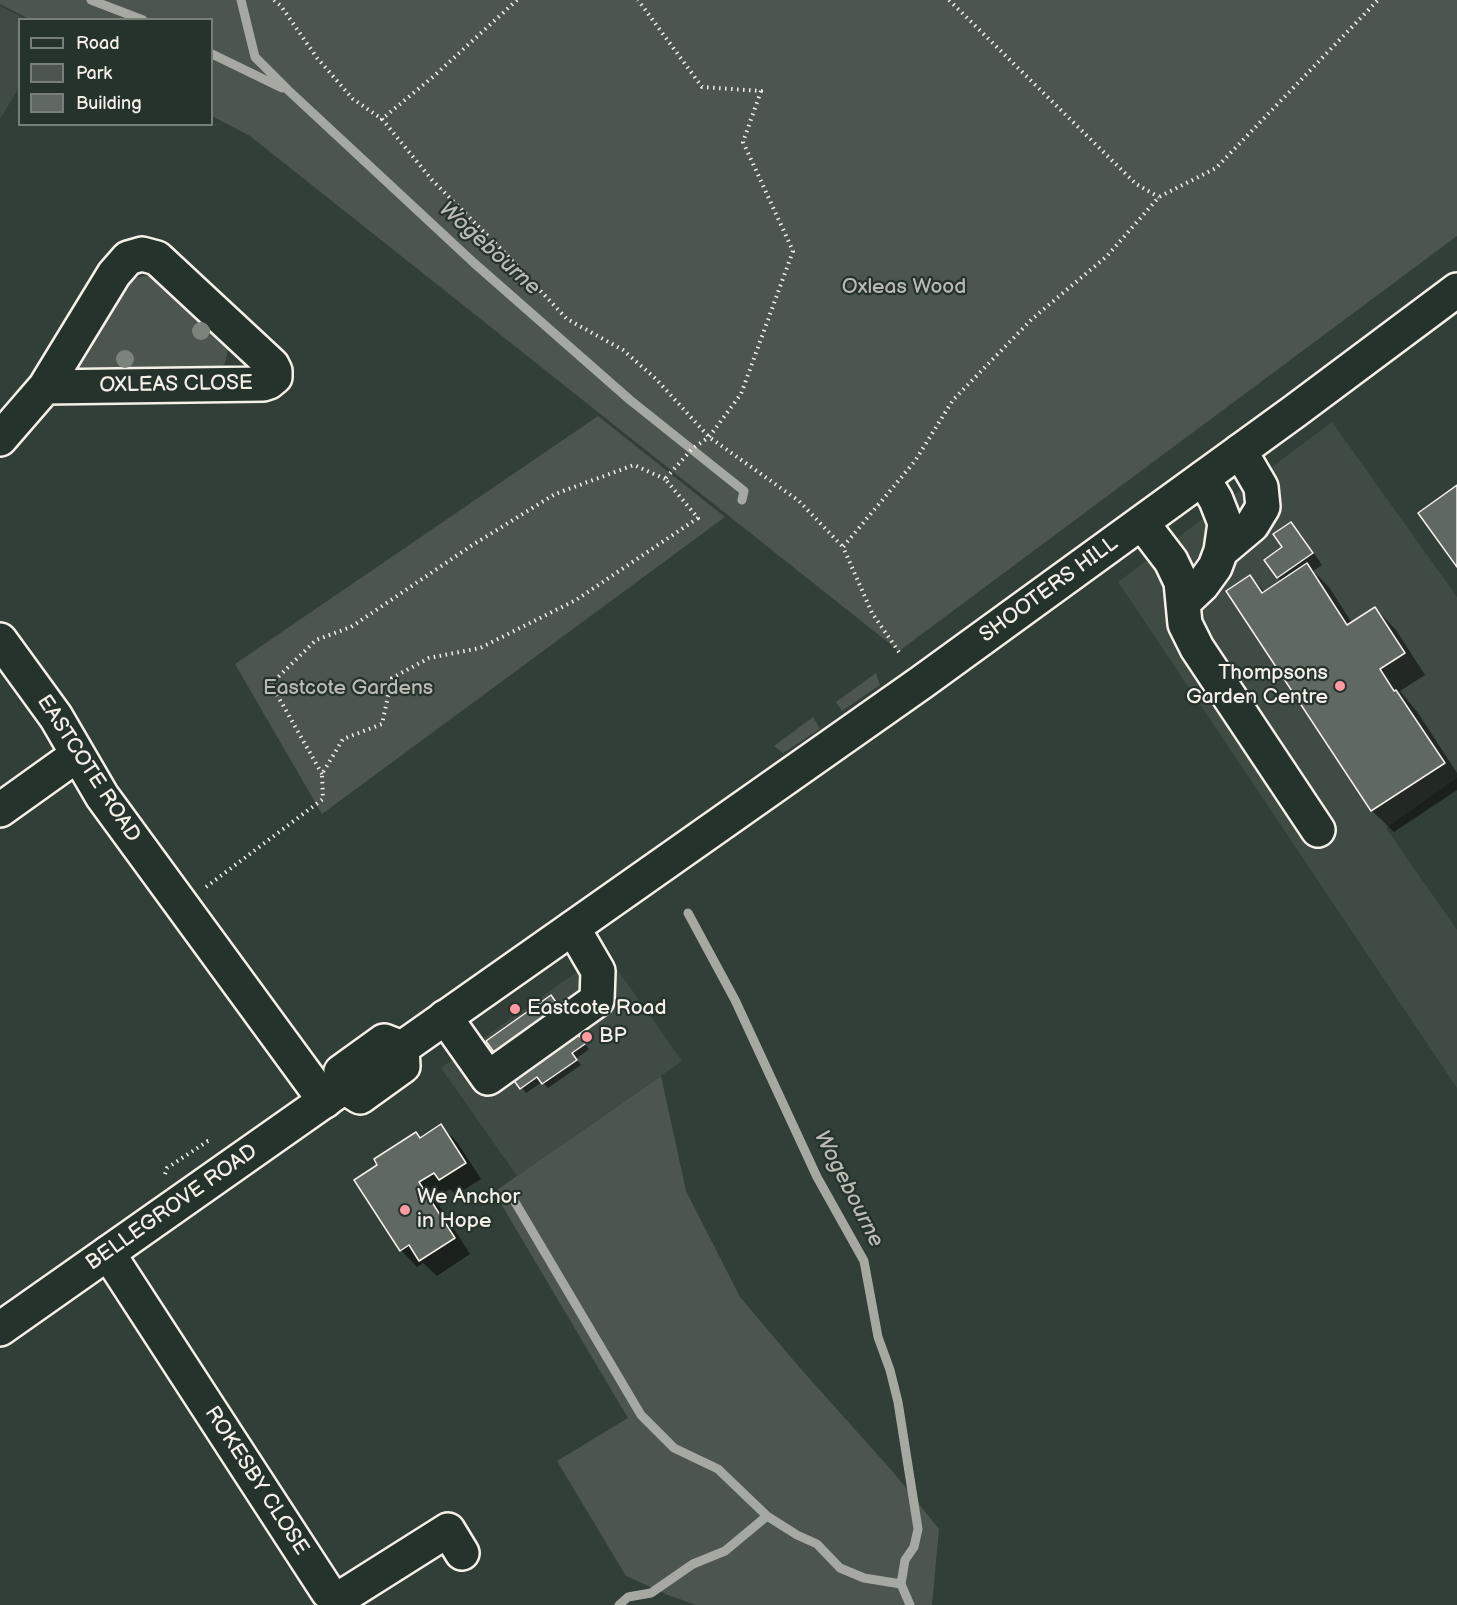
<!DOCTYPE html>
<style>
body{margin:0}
#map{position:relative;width:1457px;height:1605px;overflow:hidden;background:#323e38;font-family:"Balsamiq Sans",sans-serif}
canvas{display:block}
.legend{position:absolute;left:18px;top:18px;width:195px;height:108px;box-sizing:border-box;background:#26332d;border:2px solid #787f78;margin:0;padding:8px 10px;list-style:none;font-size:18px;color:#f4f1e8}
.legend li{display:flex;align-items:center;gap:12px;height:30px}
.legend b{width:30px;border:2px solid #787f78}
</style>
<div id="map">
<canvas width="1457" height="1605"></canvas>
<ul class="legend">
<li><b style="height:8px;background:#26332d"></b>Road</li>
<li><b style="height:16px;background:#4c564f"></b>Park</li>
<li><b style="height:16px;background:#5f6861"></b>Building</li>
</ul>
</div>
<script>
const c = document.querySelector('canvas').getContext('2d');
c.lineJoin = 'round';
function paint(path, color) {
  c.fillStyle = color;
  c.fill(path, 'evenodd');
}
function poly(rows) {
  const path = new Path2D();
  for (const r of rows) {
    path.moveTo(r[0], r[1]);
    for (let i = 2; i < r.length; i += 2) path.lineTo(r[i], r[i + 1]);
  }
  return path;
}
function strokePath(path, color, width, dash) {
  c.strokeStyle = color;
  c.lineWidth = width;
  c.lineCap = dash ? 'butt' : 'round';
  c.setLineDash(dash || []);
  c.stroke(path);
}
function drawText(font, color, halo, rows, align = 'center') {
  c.font = font + ' "Balsamiq Sans",sans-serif';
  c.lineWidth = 4.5;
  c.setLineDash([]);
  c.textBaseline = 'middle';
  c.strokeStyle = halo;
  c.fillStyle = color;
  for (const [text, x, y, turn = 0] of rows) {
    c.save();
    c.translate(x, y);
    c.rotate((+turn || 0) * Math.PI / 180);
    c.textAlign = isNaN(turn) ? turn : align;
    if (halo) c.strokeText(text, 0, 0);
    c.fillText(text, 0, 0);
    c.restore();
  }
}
paint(poly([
 [0,6,26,19,20,20,19,88,0,119],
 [1332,422,1457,597,1457,778,1386,828,1457,930,1457,1088,1118,582],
 [605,952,682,1061,517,1176,441,1068]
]), '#404b44');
paint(poly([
 [0,0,1457,0,1457,236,899,651,250,136,212,116,212,20,29,19,0,4],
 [143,276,151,276,163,280,227,340,228,350,225,363,221,368,214,371,67,373,118,289,132,279],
 [598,416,725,517,322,814,235,664],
 [876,673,880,685,842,711,836,702],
 [813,717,820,729,783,753,774,746],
 [661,1076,686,1191,740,1297,800,1368,893,1472,939,1529,932,1605,696,1605,668,1595,626,1576,557,1461,628,1418,494,1192]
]), '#4c564f');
paint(poly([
 [1291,524,1301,534,1322,565,1313,571,1329,587,1352,623,1375,608,1396,630,1425,675,1400,691,1418,713,1457,773,1457,790,1394,832,1372,811,1228,591,1250,577,1266,593,1282,582,1266,560,1284,547],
 [555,1002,589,1049,576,1059,581,1065,548,1088,542,1082,526,1093,488,1041],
 [441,1126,457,1142,481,1179,456,1195,450,1189,435,1199,470,1254,437,1276,423,1263,417,1267,401,1250,356,1180]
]), '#0007');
strokePath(poly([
 [91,0,143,20],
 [241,0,255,57,288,90,474,263,630,400,744,491,742,500],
 [212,54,282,88],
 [688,913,735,1000,817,1177,864,1261,878,1337,890,1370,898,1402,918,1529,914,1547,905,1560,901,1584,910,1605],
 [512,1197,641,1415,674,1448,718,1469,767,1516,797,1535,817,1544,840,1568,864,1578,901,1584],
 [619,1605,628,1597,651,1593,693,1564,725,1551,767,1516]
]), '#a6a9a1', 9);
const building = poly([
 [1457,485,1457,567,1418,513,1457,485],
 [1291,522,1313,553,1277,578,1264,560,1282,547,1273,534,1291,522],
 [1307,563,1347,625,1375,607,1405,653,1380,669,1394,691,1396,690,1445,763,1371,811,1226,591,1250,575,1262,593,1307,563],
 [551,995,585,1044,572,1053,577,1060,542,1084,537,1077,520,1089,486,1041,551,995],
 [441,1124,466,1163,439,1180,434,1173,419,1182,455,1238,419,1261,409,1245,400,1251,354,1180,377,1165,374,1159,416,1132,420,1138,441,1124]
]);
paint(building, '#5f6861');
strokePath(building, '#f4f1e8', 1.5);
const minor = poly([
 [0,439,45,387,114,274,128,258,142,254,157,258,272,365,275,371,275,377,269,382,263,384,45,387],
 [1142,523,1171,561,1181,582,1185,624,1197,648,1318,830],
 [1221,551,1252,525,1263,507,1261,487,1240,451],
 [1184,602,1202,585,1215,567,1221,551,1225,523,1216,500,1203,478],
 [0,640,56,717,102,796,325,1101],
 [0,810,77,755],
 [445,1017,488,1078,597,1000,598,971,573,928],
 [108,1253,328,1592,335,1596,345,1595,448,1530,462,1553]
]);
const major = poly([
 [384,1041,402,1048,403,1066,360,1097,344,1087,341,1072,384,1041],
 [402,1048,922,682,1295,411,1457,290],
 [0,1329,344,1087]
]);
strokePath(minor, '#f4f1e8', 38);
strokePath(major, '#f4f1e8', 38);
strokePath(poly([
 [274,0,281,6,317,58,353,99,382,119],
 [517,0,434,76,382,119,432,180,501,249,567,319,623,350,656,379,709,437,799,501,843,547],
 [949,0,1136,184,1159,197],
 [899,652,872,613,843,547,915,461,953,400,1032,319,1107,256,1159,197,1216,168,1378,0],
 [322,774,271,684,316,640,351,627,471,546,555,494,634,465,665,479],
 [206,887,323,799,322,774,343,739,382,724,392,678,429,658,480,648,576,600,698,518,665,479,692,449,709,437,741,394,793,251,743,142,761,91,702,87,638,0],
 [165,1174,167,1168,208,1141,211,1141]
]), '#f4f1e8', 4, [1.5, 4.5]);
strokePath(minor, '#26332d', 33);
strokePath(major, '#26332d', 33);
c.fillStyle = '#7c837b';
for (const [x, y] of [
 [201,331],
 [125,359]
]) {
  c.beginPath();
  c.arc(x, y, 9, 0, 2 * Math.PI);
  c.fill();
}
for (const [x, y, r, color] of [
 [1340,686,6,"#ff9aa2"],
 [515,1009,6,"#ff9aa2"],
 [587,1037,6,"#ff9aa2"],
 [405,1210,6,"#ff9aa2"]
]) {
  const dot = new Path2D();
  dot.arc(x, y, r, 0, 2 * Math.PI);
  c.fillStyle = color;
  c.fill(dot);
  strokePath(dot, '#26332d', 2);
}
drawText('21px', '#b9bbb2', '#26332d', [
 ["Oxleas Wood",904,288],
 ["Eastcote Gardens",348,689]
]);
drawText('21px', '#f4f1e8', '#26332d', [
 ["OXLEAS CLOSE",176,385,-1],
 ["SHOOTERS HILL",1049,590,-36],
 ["EASTCOTE ROAD",88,769,57],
 ["BELLEGROVE ROAD",172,1208,-35],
 ["ROKESBY CLOSE",256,1481,57]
]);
drawText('21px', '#f4f1e8', '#26332d', [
 ["Thompsons",1328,674,"right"],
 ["Garden Centre",1328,698,"right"],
 ["Eastcote Road",527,1009],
 ["BP",599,1037],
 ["We Anchor",417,1198],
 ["in Hope",417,1222]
], 'left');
drawText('italic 22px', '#babbb3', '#26332d', [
 ["Wogebourne",489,249,42],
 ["Wogebourne",848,1189,63]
]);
</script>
